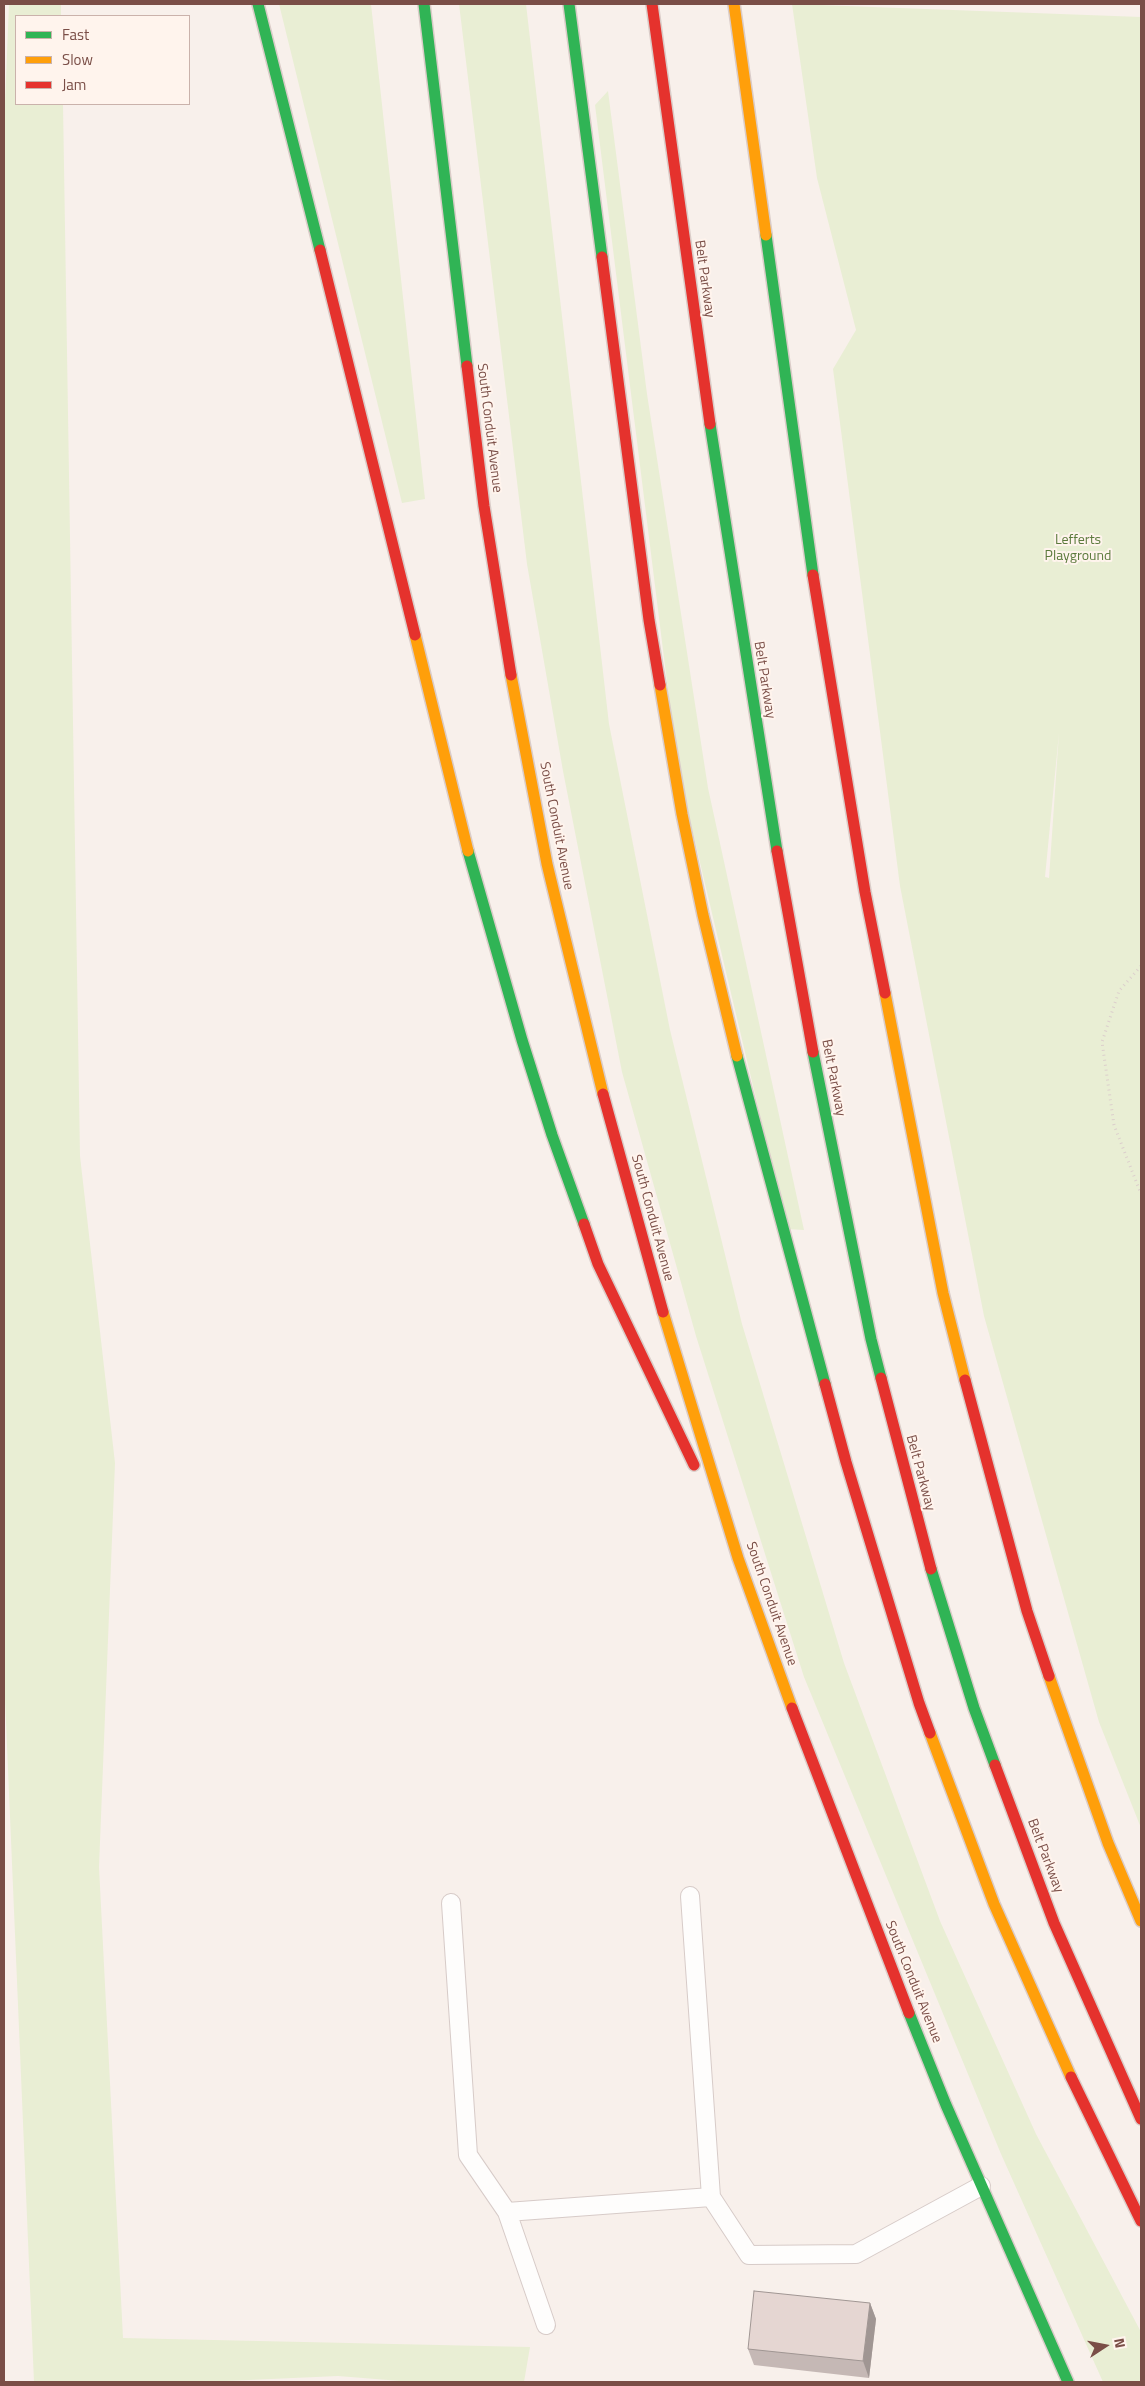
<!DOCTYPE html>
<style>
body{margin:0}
#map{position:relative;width:1145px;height:2386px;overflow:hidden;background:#f8f0eb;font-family:"Titillium Web",sans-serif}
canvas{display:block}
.frame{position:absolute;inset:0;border:5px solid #7a4e47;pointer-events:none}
.legend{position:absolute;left:15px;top:15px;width:175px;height:90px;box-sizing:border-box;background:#fff4ed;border:1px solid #cab2ab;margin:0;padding:6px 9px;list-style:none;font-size:15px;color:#7a4e47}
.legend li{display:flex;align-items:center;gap:10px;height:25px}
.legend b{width:25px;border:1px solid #cab2ab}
.north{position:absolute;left:1080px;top:2321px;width:50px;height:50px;-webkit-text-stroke:4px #fff4ed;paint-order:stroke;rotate:79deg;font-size:14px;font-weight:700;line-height:20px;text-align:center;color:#7a4e47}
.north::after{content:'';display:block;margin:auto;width:18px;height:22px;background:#7a4e47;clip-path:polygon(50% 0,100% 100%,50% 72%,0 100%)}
</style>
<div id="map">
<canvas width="1145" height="2386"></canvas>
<div class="frame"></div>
<ul class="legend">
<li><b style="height:6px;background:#30b455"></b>Fast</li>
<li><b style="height:6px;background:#ff9f0a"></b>Slow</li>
<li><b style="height:6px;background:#e5322d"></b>Jam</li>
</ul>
<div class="north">N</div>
</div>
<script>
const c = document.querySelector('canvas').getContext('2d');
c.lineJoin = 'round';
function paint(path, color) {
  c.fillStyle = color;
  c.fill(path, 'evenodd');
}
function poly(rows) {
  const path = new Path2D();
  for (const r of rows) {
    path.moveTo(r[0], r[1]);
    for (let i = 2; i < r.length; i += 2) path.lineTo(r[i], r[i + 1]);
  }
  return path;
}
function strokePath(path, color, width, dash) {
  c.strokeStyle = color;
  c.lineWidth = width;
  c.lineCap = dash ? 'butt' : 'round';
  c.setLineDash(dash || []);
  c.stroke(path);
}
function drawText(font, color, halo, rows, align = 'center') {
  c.font = font + ' "Titillium Web",sans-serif';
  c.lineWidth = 4;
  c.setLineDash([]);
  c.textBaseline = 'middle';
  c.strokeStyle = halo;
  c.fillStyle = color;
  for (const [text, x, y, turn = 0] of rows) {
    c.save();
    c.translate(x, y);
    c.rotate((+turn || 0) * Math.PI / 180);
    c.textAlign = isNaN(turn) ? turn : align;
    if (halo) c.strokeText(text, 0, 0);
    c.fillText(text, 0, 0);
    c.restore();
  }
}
paint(poly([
 [9,4,61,4,61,16,16,16,16,104,63,104,80,1156,115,1463,99,1867,123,2338,530,2347,524,2382,413,2382,338,2376,204,2382,34,2382,4,1675,4,129],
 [279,4,371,4,425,499,402,503],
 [459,4,526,4,609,724,670,1030,742,1324,844,1663,940,1921,1036,2134,1141,2332,1141,2382,1103,2382,1001,2154,804,1677,696,1336,622,1072,563,771,527,564],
 [792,4,1141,17,1141,1828,1099,1722,984,1316,900,886,833,369,856,330,817,178],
 [1059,733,1049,878,1045,877],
 [608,91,647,394,708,788,804,1230,787,1229,678,770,595,105]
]), '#e9eed4');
const lane = poly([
 [690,1896,711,2197,749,2255,856,2254,981,2186],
 [451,1903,468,2155,507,2212,546,2325],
 [507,2212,711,2197]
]);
const fast = poly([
 [258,4,320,250],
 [424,4,467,366],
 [569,4,602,257],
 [766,235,813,575],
 [710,424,777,851],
 [468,851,522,1040,552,1135,584,1224],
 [813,1052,871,1339,881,1378],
 [737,1056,825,1384],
 [931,1569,974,1708,995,1765],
 [909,2013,946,2105,1068,2382]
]);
const slow = poly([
 [734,4,766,235],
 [415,635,468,851],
 [511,675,547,864,603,1094],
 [660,685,682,814,703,915,737,1056],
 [885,993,943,1293,965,1380],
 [663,1312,738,1558,792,1708],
 [1049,1676,1108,1843,1141,1921],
 [930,1733,994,1904,1071,2077]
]);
const jam = poly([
 [652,4,710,424],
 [320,250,415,635],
 [602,257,649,620,660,685],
 [467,366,484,506,511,675],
 [813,575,865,892,885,993],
 [777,851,813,1052],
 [603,1094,663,1312],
 [584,1224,598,1264,694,1465],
 [881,1378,931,1569],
 [965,1380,1027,1611,1049,1676],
 [825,1384,846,1462,919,1703,930,1733],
 [792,1708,909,2013],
 [995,1765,1054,1923,1141,2119],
 [1071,2077,1141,2221]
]);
strokePath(lane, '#d7cbc8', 20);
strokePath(fast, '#daccc8', 14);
strokePath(slow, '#daccc8', 14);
strokePath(jam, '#daccc8', 14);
strokePath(poly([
 [1141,966,1119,991,1102,1042,1114,1125,1141,1194]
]), '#dccfcc', 3, [1, 4]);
strokePath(lane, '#fefdfc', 18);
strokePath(fast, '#30b455', 11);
strokePath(slow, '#ff9f0a', 11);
strokePath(jam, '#e5322d', 11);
paint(poly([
 [870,2303,876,2319,869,2378,754,2365,748,2349]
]), '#c5b8b5');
paint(poly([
 [870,2303,876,2319,869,2378,863,2361]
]), '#a09693');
const building = poly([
 [754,2291,870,2303,863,2361,748,2349,754,2291]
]);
paint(building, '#e5d6d2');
strokePath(building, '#a09693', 1);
drawText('14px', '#7a4e47', '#fff4ed', [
 ["Belt Parkway",704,279,82],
 ["South Conduit Avenue",489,428,83],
 ["Belt Parkway",764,680,81],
 ["South Conduit Avenue",556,826,79],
 ["Belt Parkway",833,1078,79],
 ["South Conduit Avenue",652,1218,75],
 ["Belt Parkway",920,1473,75],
 ["South Conduit Avenue",771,1604,71],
 ["Belt Parkway",1045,1856,69],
 ["South Conduit Avenue",913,1982,68]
]);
drawText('14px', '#5b7a3c', '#fff4ed', [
 ["Lefferts",1078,541],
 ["Playground",1078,557]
]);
</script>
